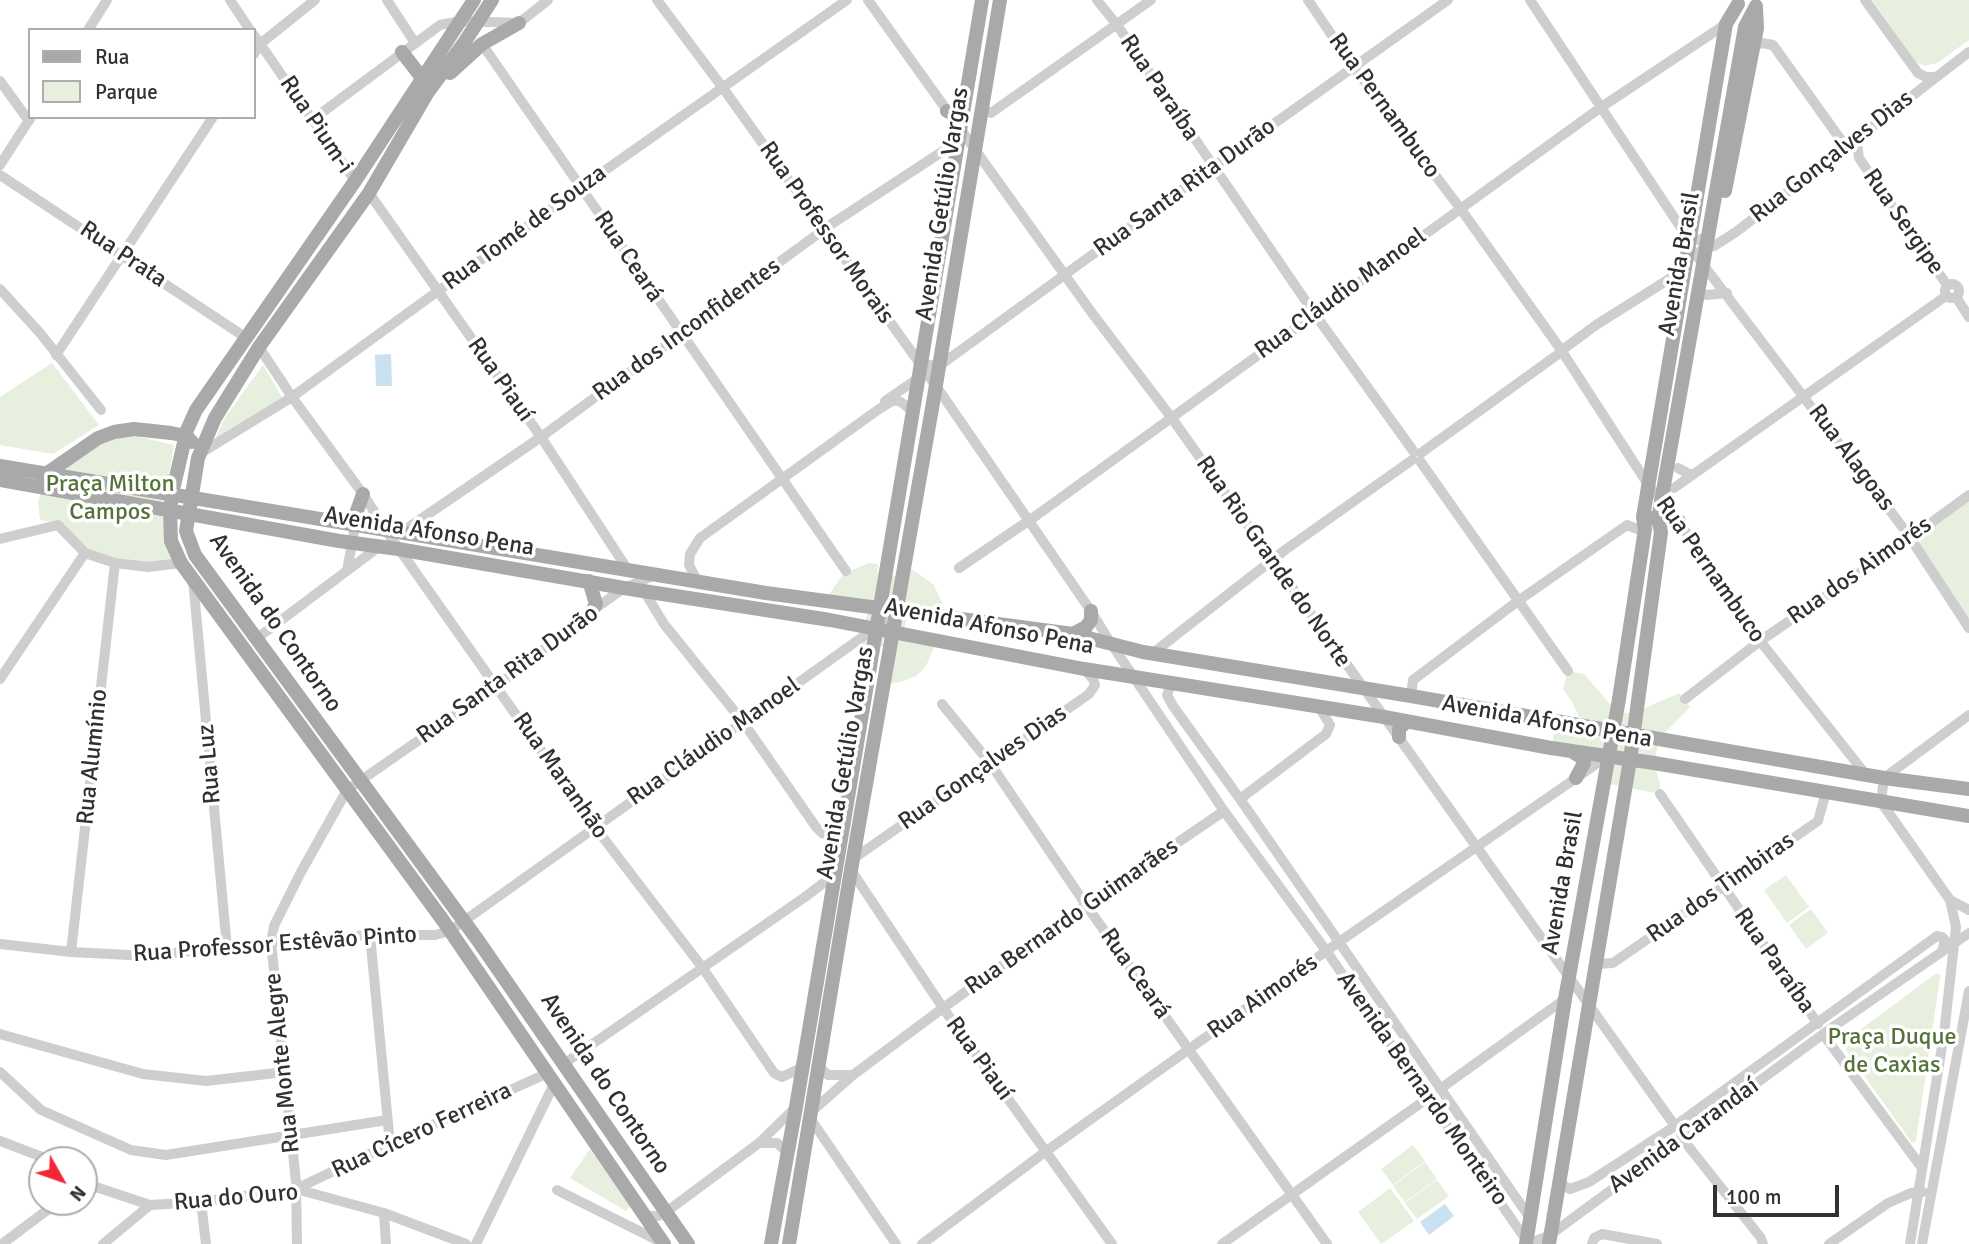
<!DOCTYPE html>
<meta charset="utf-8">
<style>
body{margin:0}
#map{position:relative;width:1969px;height:1244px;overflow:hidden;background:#fff;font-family:Signika,sans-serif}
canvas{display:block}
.legend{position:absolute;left:28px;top:28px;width:228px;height:91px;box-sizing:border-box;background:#fff;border:2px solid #adadad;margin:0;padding:9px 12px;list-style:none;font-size:21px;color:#313131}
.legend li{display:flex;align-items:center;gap:14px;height:35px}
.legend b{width:35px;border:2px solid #adadad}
.north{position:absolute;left:28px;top:1146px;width:70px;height:70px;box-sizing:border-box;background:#fff;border:2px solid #adadad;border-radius:50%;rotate:130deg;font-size:19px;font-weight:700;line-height:28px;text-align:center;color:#313131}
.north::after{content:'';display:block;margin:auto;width:24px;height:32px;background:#f52737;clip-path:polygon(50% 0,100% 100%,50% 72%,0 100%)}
.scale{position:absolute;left:1713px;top:1185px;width:126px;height:32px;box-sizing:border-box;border:4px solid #313131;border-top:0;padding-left:9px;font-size:21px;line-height:24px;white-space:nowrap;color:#313131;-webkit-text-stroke:5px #fff;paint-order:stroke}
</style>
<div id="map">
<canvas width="1969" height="1244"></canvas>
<ul class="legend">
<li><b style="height:9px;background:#a9a9a9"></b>Rua</li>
<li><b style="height:19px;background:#e7efde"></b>Parque</li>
</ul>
<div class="north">N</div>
<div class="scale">100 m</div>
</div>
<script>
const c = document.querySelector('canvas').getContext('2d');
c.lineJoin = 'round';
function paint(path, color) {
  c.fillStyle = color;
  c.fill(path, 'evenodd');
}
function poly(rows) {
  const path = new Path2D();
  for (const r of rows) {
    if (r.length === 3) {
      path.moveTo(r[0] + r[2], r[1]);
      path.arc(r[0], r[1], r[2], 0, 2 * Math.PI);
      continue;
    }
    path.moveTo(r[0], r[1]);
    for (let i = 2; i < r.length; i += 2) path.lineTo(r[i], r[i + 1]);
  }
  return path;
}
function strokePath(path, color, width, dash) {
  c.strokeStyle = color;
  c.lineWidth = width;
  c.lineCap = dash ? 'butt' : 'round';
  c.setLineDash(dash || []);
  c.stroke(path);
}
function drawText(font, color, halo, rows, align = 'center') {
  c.font = font + ' Signika,sans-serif';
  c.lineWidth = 7;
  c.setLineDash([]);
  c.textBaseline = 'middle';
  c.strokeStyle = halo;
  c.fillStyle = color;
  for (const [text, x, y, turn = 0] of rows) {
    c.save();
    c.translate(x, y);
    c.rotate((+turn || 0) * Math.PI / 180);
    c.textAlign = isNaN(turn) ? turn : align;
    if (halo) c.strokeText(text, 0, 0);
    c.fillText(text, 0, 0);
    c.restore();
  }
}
paint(poly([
 [1872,0,1969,0,1969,40,1937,63,1924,66,1916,62],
 [52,363,99,425,53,454,0,445,0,397],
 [263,365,282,397,214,442,224,419],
 [132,435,174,445,162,517,177,561,149,566,86,552,58,523,40,520,38,502,41,492,18,488,70,461,98,442],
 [1969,495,1969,628,1912,544,1918,534],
 [869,563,878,564,877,573,896,576,909,569,916,572,934,585,943,605,945,614,907,615,902,641,934,647,926,666,916,676,900,682,890,684,886,647,860,644,868,611,828,596,843,574],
 [1568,671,1584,674,1616,711,1632,714,1679,693,1690,707,1659,739,1654,763,1660,784,1660,794,1604,783,1608,757,1551,748,1556,723,1583,725,1572,702,1563,689],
 [1786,875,1809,907,1787,923,1764,890],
 [1811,909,1828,933,1806,949,1789,925],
 [1935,974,1939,974,1940,977,1916,1141,1912,1143,1846,1050,1848,1039],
 [1413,1145,1425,1161,1393,1185,1381,1169],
 [590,1149,630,1206,626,1211,570,1178],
 [1425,1162,1437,1179,1405,1202,1393,1186],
 [1437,1180,1449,1196,1417,1219,1405,1203],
 [1390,1188,1414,1221,1381,1244,1358,1212]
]), '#e7efde');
paint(poly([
 [391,354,392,386,376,386,375,355],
 [1445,1204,1454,1216,1429,1235,1420,1222]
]), '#c9e1f0');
strokePath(poly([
 [230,0,250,30],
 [387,0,415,43],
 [657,0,723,88,943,396,1091,611,1110,642,1224,811,1327,952,1526,1240,1533,1242,1550,1235,1830,1029,1969,933],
 [868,0,1092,313,1171,417,1675,1126],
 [1097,0,1117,25,1314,313,1414,452],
 [1308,0,1354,68,1460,208,1559,347],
 [1530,0,1683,231,1690,238,1698,240,1707,237],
 [1865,0,1918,73,1926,77,1935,77],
 [88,30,107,0],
 [254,35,355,181],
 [482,44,846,571],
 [1754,46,1762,43,1773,45,1841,140,1849,144],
 [254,54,260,44,315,0],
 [0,81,29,121],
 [982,109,991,113,1151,0],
 [312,120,440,25,460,21,519,23,548,0],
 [1861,135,1857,144,1859,158,1947,285],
 [0,165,31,117],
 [0,175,245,337],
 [369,193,541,437,628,570],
 [1683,231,1689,246,1907,533,1969,628],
 [1702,249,1714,246,1736,232,1969,52],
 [1952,291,7],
 [0,289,40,333,101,410],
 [1706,295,1727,293],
 [1956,297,1969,317],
 [259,347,292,397,363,494,385,529,595,827,702,967,774,1073,782,1077,803,1067],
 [1565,348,1596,325,1685,269],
 [56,355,213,117],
 [1565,356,1649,486,1682,526,1760,641,1867,776],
 [920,364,939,366,1213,167,1448,0],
 [885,401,917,379],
 [201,453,292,397,580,188,847,0],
 [1421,453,1557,355],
 [1420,461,1568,671],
 [1678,468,1691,475],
 [1674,488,1946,296],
 [402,532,541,437,830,225,957,142,960,143],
 [0,539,58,525,85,553,115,563,148,567,181,563],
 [959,568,1037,515,1600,108,1726,24],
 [347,571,355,526],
 [193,580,227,948],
 [697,580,689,565,690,554,700,538,879,409,894,400,901,402,912,411],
 [644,591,664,624,743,722,816,827,822,833,830,836,840,835],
 [256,639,380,546],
 [1153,653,1285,550,1412,460],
 [0,679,85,553],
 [1172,682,1167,695,1173,706,1240,799,1530,1218],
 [1411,696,1413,680,1518,601,1627,525,1645,532],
 [1685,699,1760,641,1895,549,1969,495],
 [942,704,990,763,1086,905,1327,1244],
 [1660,794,1818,1024],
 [1240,799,1326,734,1330,725,1319,707],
 [853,859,1089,694,1095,685,1093,679,1084,669],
 [851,870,943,1008,1112,1244],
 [1950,900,1969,910],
 [370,935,390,1144],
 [0,944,71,952,147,956,271,942,370,935,435,935,450,931,875,628,896,610],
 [71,952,115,563],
 [1595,964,1613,963,1818,821,1826,792],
 [0,1034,143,1074,206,1081,285,1072],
 [1823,1034,1922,1168],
 [565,1063,805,897,834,875],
 [818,1066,828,1075,853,1075],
 [0,1072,41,1110,131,1150,166,1155,387,1120],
 [1440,1089,1565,999],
 [811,1112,853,1075,943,1008,1086,905,1224,811],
 [810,1118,896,1244],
 [1681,1137,1761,1238,1763,1244],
 [0,1141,50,1160],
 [759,1143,777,1143,788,1153],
 [84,1183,150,1205,201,1202,296,1189,384,1213,466,1244],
 [1559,1183,1570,1189,1589,1182,1672,1128,1937,936,1942,937,1945,940,1942,952],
 [296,1189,390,1144,548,1073],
 [557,1190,661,1242],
 [201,1202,206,1244],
 [384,1213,386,1244],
 [645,1216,658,1216,666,1212,759,1143,796,1107],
 [2,1244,58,1202],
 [103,1244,150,1205],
 [297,1244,296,1182,271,942,274,926,301,872,347,790,497,686,592,611,624,588,653,576],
 [476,1244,555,1082],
 [922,1244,1045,1152,1339,942,1608,756],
 [1222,1244,1428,1098],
 [1592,1244,1594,1238,1602,1234,1657,1244],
 [1829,1244,1888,1203,1911,1193,1923,1192],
 [1910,1244,1944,1034,1956,927,1950,900,1881,802,1884,778,1969,715],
 [1922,1244,1969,991]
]), '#cecece', 10);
strokePath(poly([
 [474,0,355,181,196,410,187,430,172,494,170,511,171,541,181,563,442,919,664,1244],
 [492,0,464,43,428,92,369,193,259,347,215,418,198,458,186,531,195,555,477,939,688,1244],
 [402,52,422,78],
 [450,73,482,44,519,23],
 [947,111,955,114,963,109],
 [1725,191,1757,28,1756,8],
 [0,466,766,593,1073,634,1143,652,1411,696,1884,778,1969,789],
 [43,476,98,438,114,432,134,429,171,433,186,436,192,442],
 [0,480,339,541,398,549,624,588,830,620,1084,669,1384,717,1551,748,1654,763,1969,816],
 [1652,518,1679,521],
 [352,525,363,494],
 [589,581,596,604,592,611],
 [1073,634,1086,627,1091,620,1091,611],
 [1399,737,1399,729,1407,721],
 [1573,752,1581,757,1584,763,1576,778],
 [771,1244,796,1107,982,0],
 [789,1244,851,870,934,397,1000,0],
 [1526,1244,1565,999,1619,699,1645,529,1643,517,1726,24,1738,4],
 [1549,1244,1630,760,1661,532,1658,519,1745,27,1756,6]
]), '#a9a9a9', 14);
drawText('24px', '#313131', '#fff', [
 ["Rua Paraíba",1159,88,56],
 ["Rua Pernambuco",1384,106,54],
 ["Rua Pium-i",316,125,56],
 ["Rua Gonçalves Dias",1832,157,-38],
 ["Rua Santa Rita Durão",1185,188,-36],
 ["Avenida Getúlio Vargas",943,204,-81],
 ["Rua Sergipe",1903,222,55],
 ["Rua Tomé de Souza",525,228,-36],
 ["Rua Professor Morais",826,233,55],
 ["Rua Prata",123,255,34],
 ["Rua Ceará",628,257,56],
 ["Avenida Brasil",1680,264,-80],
 ["Rua Cláudio Manoel",1341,294,-36],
 ["Rua dos Inconfidentes",687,330,-36],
 ["Rua Piauí",500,380,55],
 ["Rua Alagoas",1851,458,53],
 ["Avenida Afonso Pena",429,532,9],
 ["Rua Rio Grande do Norte",1273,562,55],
 ["Rua Pernambuco",1710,570,55],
 ["Rua dos Aimorés",1860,571,-35],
 ["Avenida do Contorno",275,623,55],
 ["Avenida Afonso Pena",989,627,11],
 ["Rua Santa Rita Durão",508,675,-36],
 ["Avenida Afonso Pena",1547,722,10],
 ["Rua Cláudio Manoel",714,742,-35],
 ["Rua Alumínio",93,757,-84],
 ["Avenida Getúlio Vargas",846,763,-80],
 ["Rua Luz",210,764,-95],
 ["Rua Gonçalves Dias",983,768,-35],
 ["Rua Maranhão",560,776,55],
 ["Avenida Brasil",1563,883,-80],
 ["Rua dos Timbiras",1721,888,-35],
 ["Rua Bernardo Guimarães",1072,917,-35],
 ["Rua Professor Estêvão Pinto",275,945,-4],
 ["Rua Paraíba",1774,961,55],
 ["Rua Ceará",1135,974,55],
 ["Rua Aimorés",1263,997,-35],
 ["Rua Piauí",979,1059,54],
 ["Rua Monte Alegre",283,1063,-96],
 ["Avenida do Contorno",605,1084,56],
 ["Avenida Bernardo Monteiro",1422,1089,55],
 ["Rua Cícero Ferreira",422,1131,-25],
 ["Avenida Carandaí",1684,1136,-36],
 ["Rua do Ouro",236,1198,-5]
]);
drawText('24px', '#54723a', '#fff', [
 ["Praça Milton",110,485],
 ["Campos",110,513],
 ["Praça Duque",1892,1038],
 ["de Caxias",1892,1066]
]);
</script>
